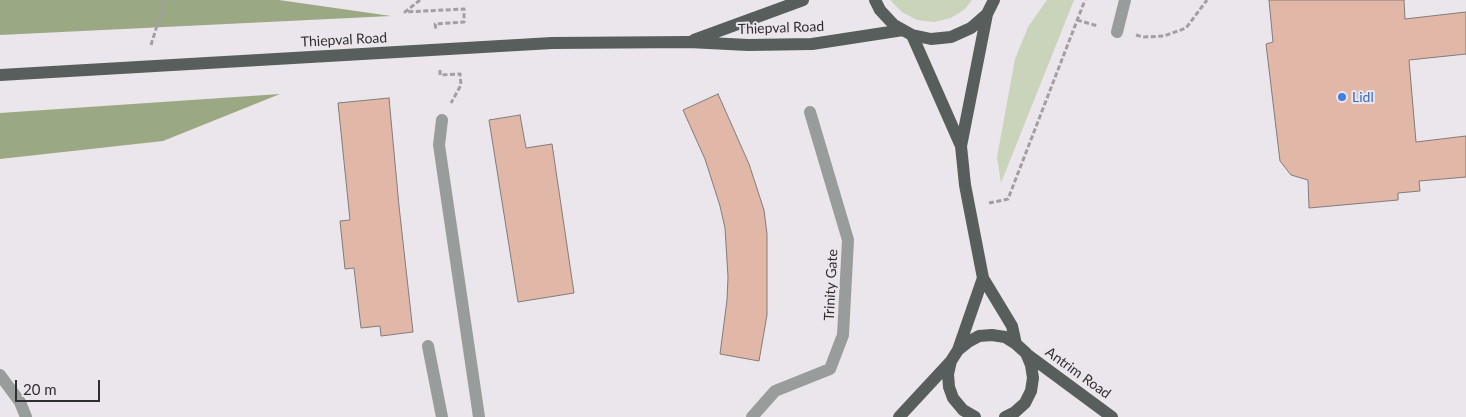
<!DOCTYPE html>
<style>
body{margin:0}
#map{position:relative;width:1466px;height:417px;overflow:hidden;background:#ebe6eb;font-family:Lato,sans-serif}
canvas{display:block}
.scale{position:absolute;left:15px;top:380px;width:85px;height:22px;box-sizing:border-box;border:2px solid #302e30;border-top:0;padding-left:6px;font-size:15px;line-height:18px;white-space:nowrap;color:#302e30;-webkit-text-stroke:4px #ebe6eb;paint-order:stroke}
</style>
<div id="map">
<canvas width="1466" height="417"></canvas>
<div class="scale">20 m</div>
</div>
<script>
const c = document.querySelector('canvas').getContext('2d');
c.lineJoin = 'round';
function paint(path, color) {
  c.fillStyle = color;
  c.fill(path, 'evenodd');
}
function poly(rows) {
  const path = new Path2D();
  for (const r of rows) {
    path.moveTo(r[0], r[1]);
    for (let i = 2; i < r.length; i += 2) path.lineTo(r[i], r[i + 1]);
  }
  return path;
}
function strokePath(path, color, width, dash) {
  c.strokeStyle = color;
  c.lineWidth = width;
  c.lineCap = dash ? 'butt' : 'round';
  c.setLineDash(dash || []);
  c.stroke(path);
}
function drawText(font, color, halo, rows, align = 'center') {
  c.font = font + ' Lato,sans-serif';
  c.lineWidth = 4;
  c.setLineDash([]);
  c.textBaseline = 'middle';
  c.strokeStyle = halo;
  c.fillStyle = color;
  for (const [text, x, y, turn = 0] of rows) {
    c.save();
    c.translate(x, y);
    c.rotate((+turn || 0) * Math.PI / 180);
    c.textAlign = isNaN(turn) ? turn : align;
    if (halo) c.strokeText(text, 0, 0);
    c.fillText(text, 0, 0);
    c.restore();
  }
}
paint(poly([
 [890,0,972,0,965,9,951,18,934,22,917,20,902,12],
 [1047,0,1074,0,1001,183,997,157,1015,59,1028,27]
]), '#cad4bb');
paint(poly([
 [0,0,279,0,391,16,0,35],
 [280,94,163,141,0,159,0,113]
]), '#9ba884');
const building = poly([
 [1269,0,1404,0,1405,19,1466,12,1466,54,1409,60,1416,142,1466,136,1466,177,1419,181,1420,191,1398,193,1398,200,1309,208,1308,180,1291,175,1280,161,1266,44,1273,42,1269,0],
 [718,94,749,164,764,210,767,234,767,315,759,361,720,354,727,300,728,277,725,228,720,206,705,159,683,110,718,94],
 [389,98,399,206,413,332,381,336,380,326,361,328,354,268,345,269,340,221,350,220,338,103,389,98],
 [520,115,526,148,552,144,574,293,518,302,489,120,520,115]
]);
paint(building, '#e1b7a8');
strokePath(building, '#827b79', 1);
strokePath(poly([
 [420,0,405,12,464,9,464,22,435,24,436,29],
 [1077,20,1098,26],
 [1136,35,1143,37,1164,36,1186,28,1207,0],
 [151,45,165,0],
 [440,70,440,75,460,74,461,85,451,103],
 [989,203,1008,199,1085,0]
]), '#a29ea2', 3, [5, 2.5]);
strokePath(poly([
 [1117,32,1125,0],
 [428,346,442,417],
 [0,375,20,402,26,417]
]), '#989c9b', 12);
strokePath(poly([
 [442,120,439,145,479,417],
 [752,417,775,391,830,369,843,335,848,240,810,112]
]), '#989c9b', 12);
strokePath(poly([
 [875,0,880,10,894,25,912,35,931,39,951,37,971,28,987,14],
 [994,0,987,14,961,146,965,185,983,278,1012,326,1016,344],
 [912,35,961,146],
 [694,40,803,0],
 [0,75,552,43,689,42,748,45,812,44,903,30],
 [958,350,968,342,979,336,992,335,1005,337,1016,344,1026,353,1031,365,1033,378,1031,391,1025,403,1015,412,1005,417],
 [1028,355,1112,417],
 [899,417,951,361],
 [975,417,963,410,953,398,949,387,948,374,951,361,958,350,983,278]
]), '#585e5c', 12);
for (const [x, y, r, color] of [
 [1342,97,5,"#3f7fe0"]
]) {
  const dot = new Path2D();
  dot.arc(x, y, r, 0, 2 * Math.PI);
  c.fillStyle = color;
  c.fill(dot);
  strokePath(dot, '#ebe6eb', 2);
}
drawText('14px', '#302e30', '#ebe6eb', [
 ["Thiepval Road",781,28,-2],
 ["Thiepval Road",344,40,-3],
 ["Trinity Gate",831,285,-87],
 ["Antrim Road",1078,373,36]
]);
drawText('14px', '#366cbe', '#ebe6eb', [
 ["Lidl",1352,97]
], 'left');
</script>
